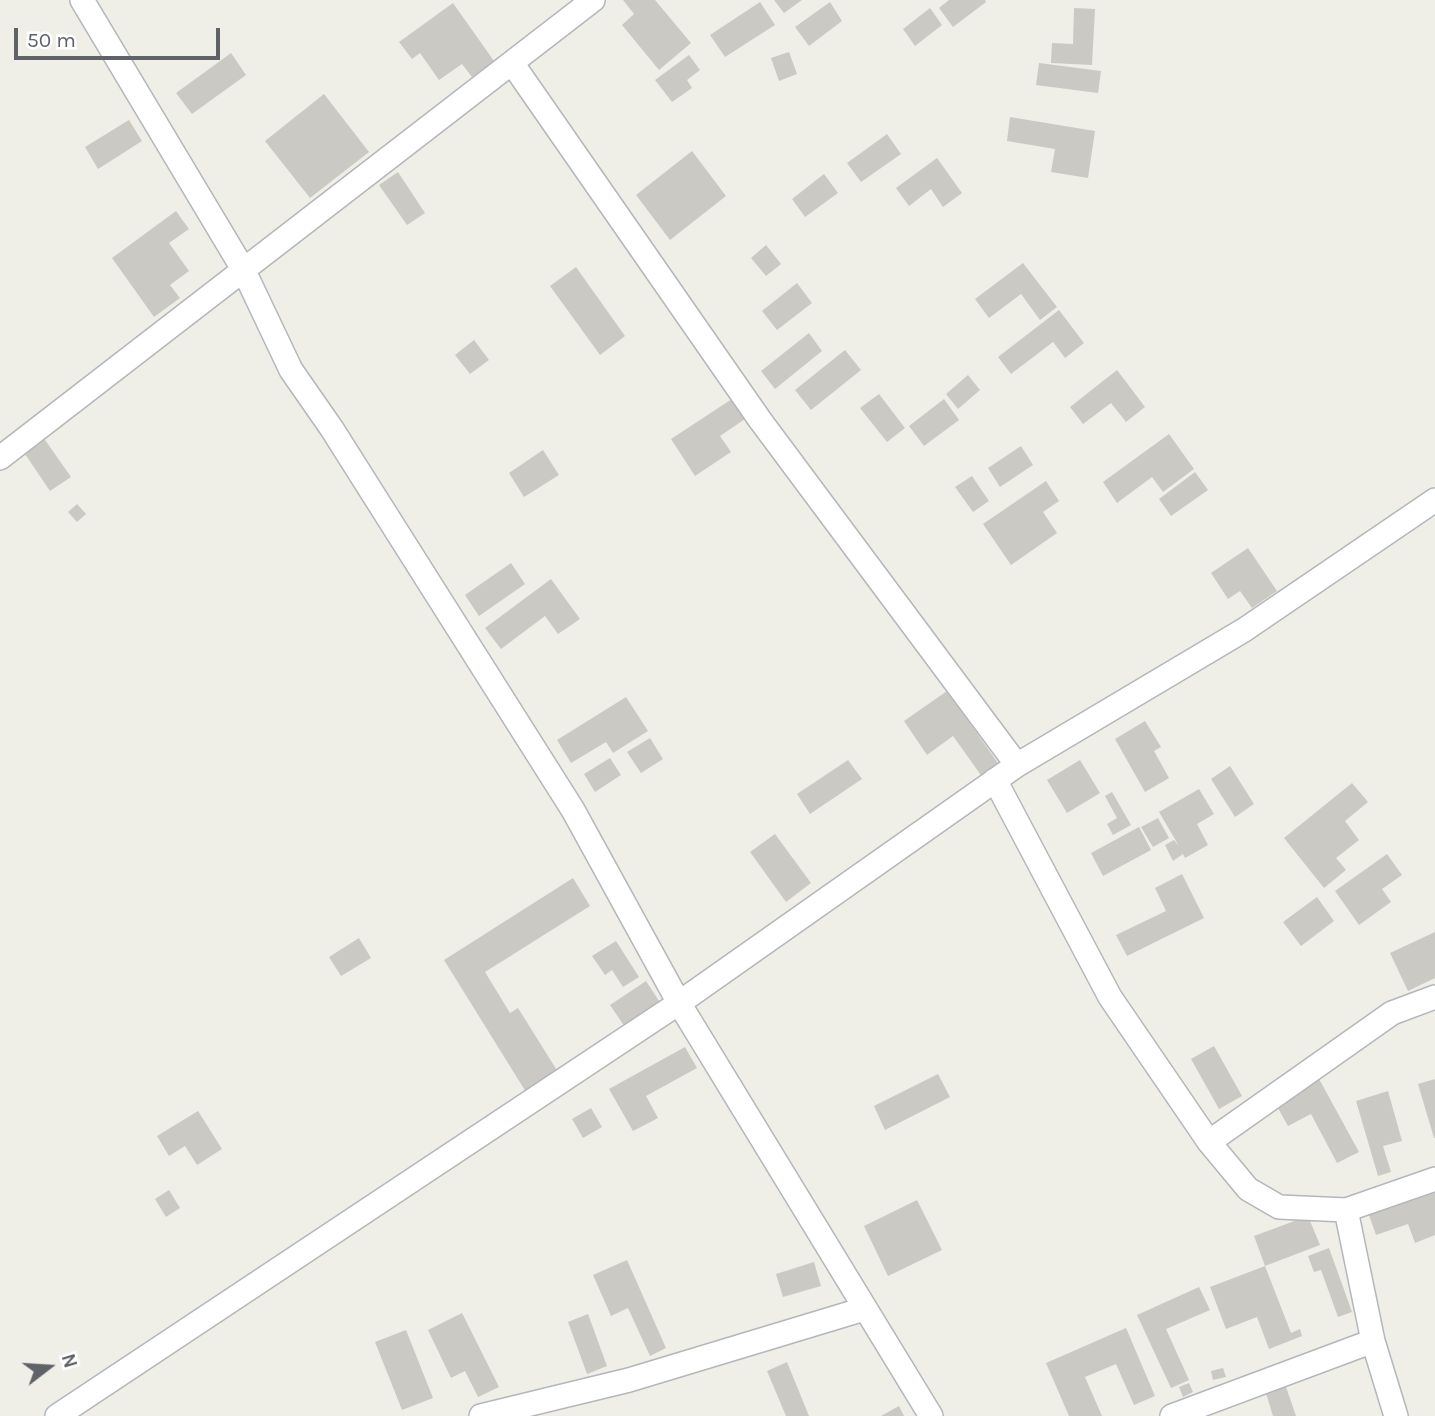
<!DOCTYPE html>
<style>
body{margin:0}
#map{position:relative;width:1435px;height:1416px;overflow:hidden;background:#efeee7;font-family:Karla,sans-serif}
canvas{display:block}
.north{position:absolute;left:14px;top:1332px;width:70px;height:70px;-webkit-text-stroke:5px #fff;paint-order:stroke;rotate:73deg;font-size:19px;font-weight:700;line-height:28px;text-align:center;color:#5f6266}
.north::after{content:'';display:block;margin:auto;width:24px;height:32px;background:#5f6266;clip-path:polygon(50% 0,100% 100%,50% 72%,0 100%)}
.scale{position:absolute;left:14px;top:28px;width:206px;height:32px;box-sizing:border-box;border:4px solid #5f6266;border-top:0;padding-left:9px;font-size:21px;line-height:24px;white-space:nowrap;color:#5f6266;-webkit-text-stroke:5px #fff;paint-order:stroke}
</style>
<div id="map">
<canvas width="1435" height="1416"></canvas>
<div class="north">N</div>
<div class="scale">50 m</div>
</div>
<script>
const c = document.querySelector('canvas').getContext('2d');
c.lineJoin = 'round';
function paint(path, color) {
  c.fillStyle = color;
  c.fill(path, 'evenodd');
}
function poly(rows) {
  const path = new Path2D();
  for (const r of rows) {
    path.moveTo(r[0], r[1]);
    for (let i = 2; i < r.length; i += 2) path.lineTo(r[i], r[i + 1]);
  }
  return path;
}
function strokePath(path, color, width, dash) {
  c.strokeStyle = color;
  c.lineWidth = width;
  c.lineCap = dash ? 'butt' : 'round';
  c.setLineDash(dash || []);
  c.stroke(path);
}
paint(poly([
 [623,0,655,0,691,43,659,70,622,25,634,14],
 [774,0,802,0,784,13],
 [949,0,985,0,986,2,953,27,939,8],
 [760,2,775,25,725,57,710,35],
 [830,2,842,21,809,46,795,27],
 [453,3,494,61,472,77,462,64,439,80,420,53,412,59,399,42],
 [930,8,942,25,915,46,903,29],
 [1074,8,1095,9,1092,65,1051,63,1052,43,1073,44],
 [789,52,797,74,779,81,771,58],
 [231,53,246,75,192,114,176,93],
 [689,55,700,70,687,80,692,88,672,102,655,80],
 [1039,63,1101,71,1098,93,1036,85],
 [324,94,369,152,310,198,265,141],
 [1010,117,1095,131,1088,178,1051,172,1055,149,1007,141],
 [129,120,142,141,98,169,85,147],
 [887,134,901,154,861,182,847,163],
 [692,151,726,196,670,240,636,195],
 [937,158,962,193,943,207,931,189,909,206,896,188],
 [398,172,425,213,407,225,379,185],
 [824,174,838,193,805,217,792,199],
 [176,211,189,229,169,243,189,271,170,285,180,298,154,317,112,258],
 [766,245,781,264,766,276,751,258],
 [1023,263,1057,307,1040,320,1021,294,989,318,975,299],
 [576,267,625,336,600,355,550,286],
 [797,283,812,303,777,330,762,311],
 [1059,310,1084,343,1065,358,1053,342,1011,374,998,357],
 [809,333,822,351,775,389,761,371],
 [474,340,489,360,470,374,455,355],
 [845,350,861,370,811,410,795,390],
 [1117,370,1145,407,1126,422,1111,403,1083,424,1070,407],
 [968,375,980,390,958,409,946,394],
 [879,394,905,428,887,442,860,408],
 [735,397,748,417,720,436,731,452,695,476,671,439],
 [944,399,959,420,924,446,909,426],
 [1169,434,1194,469,1163,492,1152,477,1117,503,1103,482],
 [43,437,71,477,50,491,23,451],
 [1021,446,1033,465,1000,487,988,468],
 [543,450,559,475,524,497,509,473],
 [1195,472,1208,490,1171,516,1159,499],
 [972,476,989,501,973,512,955,487],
 [1046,481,1059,501,1043,512,1057,533,1011,565,983,524],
 [77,504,86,514,77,522,68,512],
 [1248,548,1277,591,1252,608,1240,591,1228,599,1211,573],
 [511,563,525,584,479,616,465,595],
 [551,579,580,619,558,634,545,616,501,649,485,628],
 [947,691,1000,766,983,778,953,736,927,755,904,721],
 [626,697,648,731,613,753,606,742,571,763,557,740],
 [1145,721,1161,747,1154,751,1169,778,1145,792,1115,739],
 [650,738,663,759,641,773,627,752],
 [610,758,621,775,595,792,584,774],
 [848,760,862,779,810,814,797,794],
 [1080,760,1100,793,1067,813,1047,780],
 [1230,766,1254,804,1235,817,1211,779],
 [1352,783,1368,802,1345,821,1359,840,1336,858,1346,870,1324,888,1284,838],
 [1199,789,1214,814,1197,824,1208,845,1185,858,1183,854,1173,861,1165,845,1174,840,1179,846,1159,812],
 [1112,792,1131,825,1113,835,1107,824,1117,818,1105,796],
 [1158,818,1169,838,1153,847,1141,827],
 [1139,827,1151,850,1103,876,1091,853],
 [775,834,811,883,786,902,750,852],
 [1387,854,1402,875,1382,889,1391,902,1359,925,1335,891],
 [1182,874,1204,918,1127,956,1116,935,1166,911,1155,888],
 [573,878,590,906,485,972,510,1013,518,1008,558,1072,526,1092,444,960],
 [1317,897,1334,921,1301,946,1283,922],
 [1435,932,1435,978,1408,991,1390,953],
 [359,938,371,958,341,976,329,957],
 [616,941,639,977,623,987,612,970,605,975,592,956],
 [646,981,663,1007,627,1030,610,1005],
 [1214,1046,1242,1096,1219,1109,1191,1059],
 [685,1047,697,1068,646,1096,658,1118,633,1131,609,1089],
 [938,1074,950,1097,885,1130,874,1106],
 [1318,1077,1359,1152,1337,1163,1311,1114,1288,1126,1274,1101],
 [1435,1079,1435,1138,1434,1138,1418,1084],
 [1388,1091,1402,1141,1383,1146,1391,1172,1378,1176,1356,1101],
 [591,1108,602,1127,583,1138,572,1119],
 [198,1111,222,1149,197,1165,185,1146,169,1156,157,1136],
 [169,1190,180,1208,166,1217,155,1199],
 [1435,1192,1435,1235,1415,1243,1408,1224,1376,1235,1369,1215],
 [917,1200,942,1250,888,1276,864,1226],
 [1308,1216,1320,1245,1265,1266,1254,1236],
 [1329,1248,1352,1312,1338,1317,1321,1270,1314,1272,1308,1256],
 [627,1260,666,1348,650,1356,628,1308,611,1316,593,1275],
 [814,1262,821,1286,783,1297,776,1274],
 [1265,1266,1291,1333,1300,1329,1302,1336,1269,1349,1257,1317,1226,1329,1210,1287],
 [1199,1287,1210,1310,1166,1329,1189,1380,1171,1388,1137,1315],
 [462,1313,499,1387,478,1397,465,1371,451,1378,428,1330],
 [588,1314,607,1366,587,1374,568,1322],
 [1126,1328,1155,1396,1134,1405,1116,1364,1085,1377,1102,1416,1069,1416,1046,1363],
 [406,1330,433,1398,402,1410,375,1342],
 [787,1362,809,1416,786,1416,767,1371],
 [1223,1368,1226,1377,1213,1380,1211,1371],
 [1189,1383,1193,1392,1183,1397,1179,1387],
 [1285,1384,1296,1416,1273,1416,1265,1390],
 [899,1406,904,1416,881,1416]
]), '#cbc9c4');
const street = poly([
 [82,0,243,269,291,370,332,429,573,810,679,1003,931,1416],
 [512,63,760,420,1017,765],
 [0,458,593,0],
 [995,780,1110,997,1209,1142,1248,1189,1279,1207,1346,1210,1435,1179],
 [1209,1142,1392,1013,1435,997],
 [1346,1210,1373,1341,1396,1416],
 [57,1416,679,1003,1017,765,1244,630,1435,500],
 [481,1416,629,1380,864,1309],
 [1172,1416,1373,1341]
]);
strokePath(street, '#b4b7ba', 26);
strokePath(street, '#fff', 23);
</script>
